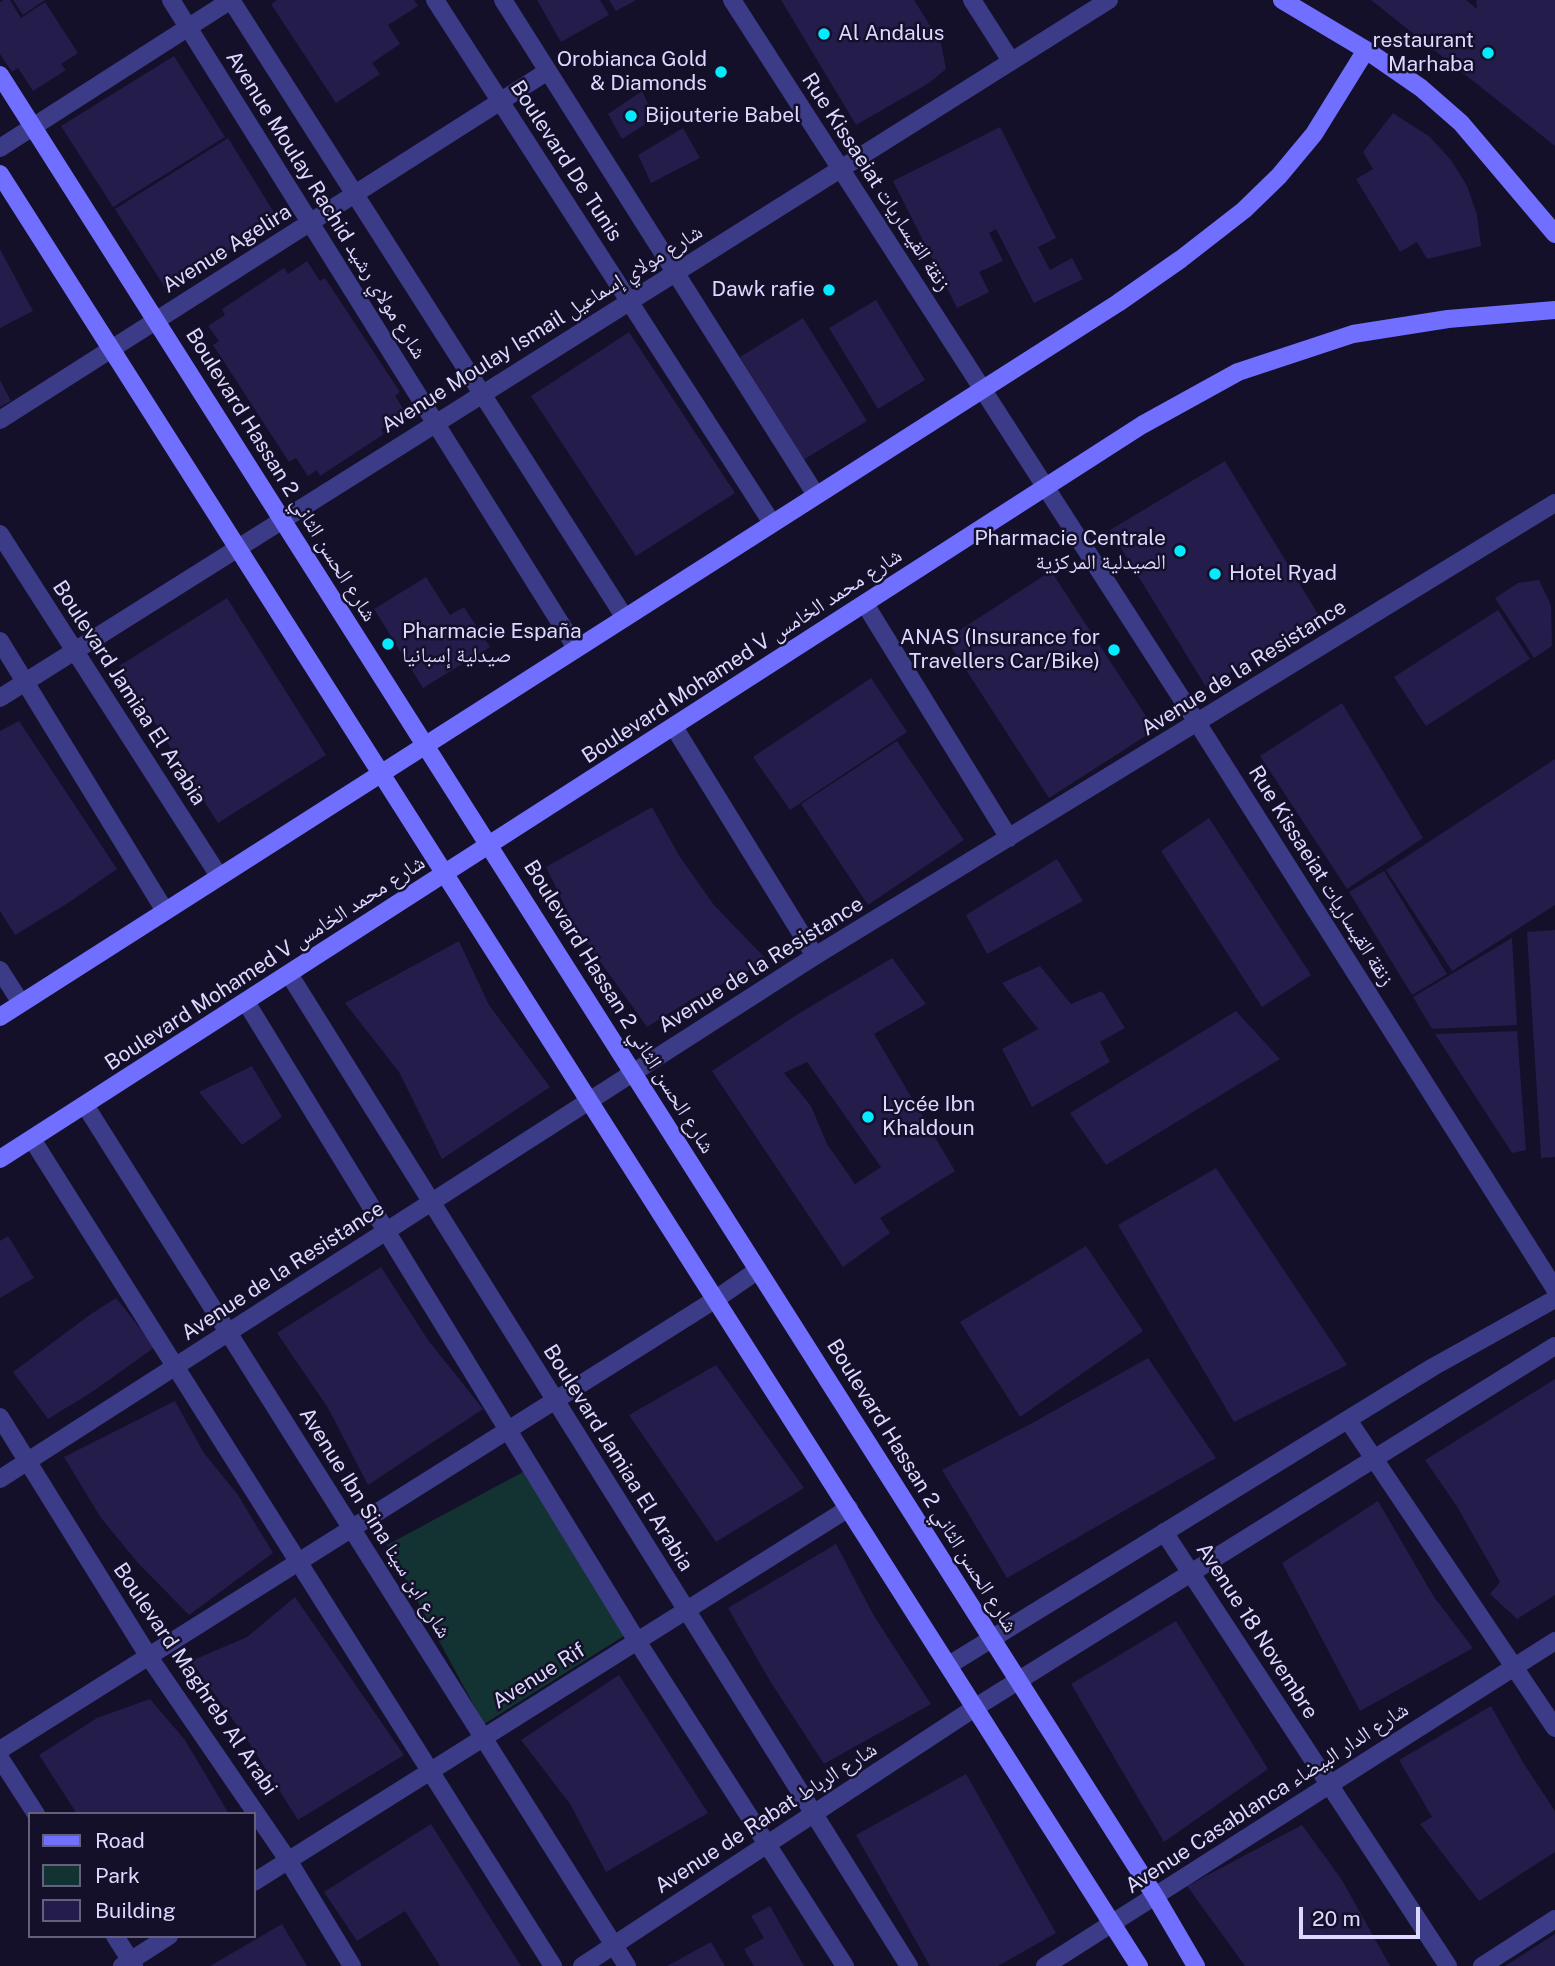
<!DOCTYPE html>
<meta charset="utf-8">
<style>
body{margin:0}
#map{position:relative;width:1555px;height:1966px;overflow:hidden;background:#141029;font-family:"Public Sans",sans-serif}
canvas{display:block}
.legend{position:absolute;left:28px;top:1812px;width:228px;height:126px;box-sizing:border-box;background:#141029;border:2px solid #64607f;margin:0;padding:9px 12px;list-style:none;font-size:21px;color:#dcd8ff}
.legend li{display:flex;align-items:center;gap:14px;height:35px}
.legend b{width:35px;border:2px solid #64607f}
.scale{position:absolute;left:1299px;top:1907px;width:121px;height:32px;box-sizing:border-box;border:4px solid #dcd8ff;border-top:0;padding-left:9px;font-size:21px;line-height:24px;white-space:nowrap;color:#dcd8ff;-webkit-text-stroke:5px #141029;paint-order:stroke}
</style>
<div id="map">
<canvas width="1555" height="1966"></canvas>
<ul class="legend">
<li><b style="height:9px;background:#706fff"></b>Road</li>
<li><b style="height:19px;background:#133332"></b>Park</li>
<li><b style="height:19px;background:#241c4a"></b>Building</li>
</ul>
<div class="scale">20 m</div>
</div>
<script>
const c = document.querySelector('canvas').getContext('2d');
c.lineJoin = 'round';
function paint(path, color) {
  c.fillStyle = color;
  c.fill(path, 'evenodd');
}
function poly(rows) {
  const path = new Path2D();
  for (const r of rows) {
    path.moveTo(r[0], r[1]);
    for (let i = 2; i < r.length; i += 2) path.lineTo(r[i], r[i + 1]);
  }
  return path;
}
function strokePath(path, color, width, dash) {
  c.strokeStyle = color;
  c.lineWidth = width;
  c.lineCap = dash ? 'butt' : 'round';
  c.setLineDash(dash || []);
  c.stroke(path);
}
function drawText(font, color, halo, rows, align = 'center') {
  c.font = font + ' "Public Sans","Noto Naskh Arabic",sans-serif';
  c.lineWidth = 5;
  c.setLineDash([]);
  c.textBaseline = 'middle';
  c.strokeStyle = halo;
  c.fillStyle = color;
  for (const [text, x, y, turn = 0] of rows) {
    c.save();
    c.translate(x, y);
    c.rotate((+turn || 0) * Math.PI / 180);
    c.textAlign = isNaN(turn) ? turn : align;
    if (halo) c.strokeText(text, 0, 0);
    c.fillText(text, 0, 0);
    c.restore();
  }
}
paint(poly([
 [523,1472,627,1634,484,1724,387,1545]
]), '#133332');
paint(poly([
 [4,0,10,0,21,18,45,2,78,53,61,64,66,70,33,91,18,68,12,72,0,54,0,2],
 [13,0,45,0,23,15],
 [277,0,414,0,418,6,388,25,400,44,372,63,380,74,336,103,271,4],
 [537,0,600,0,609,15,561,42],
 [609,0,636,0,616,11],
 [781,0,914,0,941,43,946,69,929,83,856,125],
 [1371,0,1466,0,1477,9,1476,0,1555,0,1555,146],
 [174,56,225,137,113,207,61,126],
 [642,91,655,118,622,139,608,114],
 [1393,113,1430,137,1451,160,1467,186,1477,215,1481,246,1427,259,1417,242,1400,252,1356,179,1373,169,1363,152],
 [1000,127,1056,238,1038,247,1050,270,1072,258,1083,279,1034,303,996,229,989,233,1003,261,979,272,989,292,957,308,893,181],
 [683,128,700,158,651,183,638,155],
 [228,138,278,219,166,289,115,209],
 [0,249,33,311,0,328],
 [307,261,320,281,325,278,400,392,395,396,406,413,381,429,384,434,320,476,317,470,308,476,296,458,289,462,213,345,219,341,208,326,225,315,222,309,284,268,288,274],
 [876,300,925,380,878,409,829,328],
 [803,318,867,421,803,460,740,357],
 [629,332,735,493,636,556,531,396],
 [0,380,11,401,0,407],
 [1225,461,1321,619,1206,687,1110,530],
 [1051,571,1155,730,1049,798,946,639],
 [426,577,450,615,464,607,490,647,423,688,374,609],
 [1539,580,1551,605,1552,646,1534,658,1495,598,1518,583],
 [227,598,326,755,218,823,119,666],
 [1498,610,1530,659,1426,726,1394,677],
 [871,678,907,732,790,810,753,757],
 [1342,703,1423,838,1347,889,1260,756],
 [19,721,117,869,68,903,15,935,0,911,0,731],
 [897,741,964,840,868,905,801,804],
 [1555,759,1555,905,1452,971,1386,870],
 [652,807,680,857,714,905,768,961,694,998,647,1027,574,925,546,867],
 [1209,818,1311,975,1262,1007,1161,851],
 [1057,859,1083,901,987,954,966,915],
 [1384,871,1447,974,1412,995,1349,892],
 [1555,930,1555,1157,1541,1158,1527,932],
 [1512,938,1517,1025,1432,1029,1413,997],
 [459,941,489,1005,550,1087,442,1159,399,1072,345,1003],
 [892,958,926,1004,874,1034,955,1171,880,1218,890,1233,843,1267,712,1071,798,1014],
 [807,1062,881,1167,855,1184,827,1144,811,1106,784,1073],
 [1040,966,1071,1004,1102,991,1125,1028,1100,1042,1110,1062,1032,1107,1002,1049,1038,1029,1002,983],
 [1236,1011,1280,1059,1106,1165,1070,1113],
 [1517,1031,1526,1150,1512,1153,1435,1034],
 [252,1066,282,1117,242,1145,199,1092],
 [1216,1168,1347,1365,1234,1422,1118,1225],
 [8,1236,34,1278,0,1298,0,1241],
 [1086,1246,1143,1331,1020,1417,960,1322],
 [381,1267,428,1340,483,1409,368,1485,328,1408,277,1333],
 [116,1298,155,1347,92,1392,48,1419,13,1372,91,1314],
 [1148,1358,1216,1458,1007,1578,942,1470,1034,1422],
 [716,1365,804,1488,716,1542,629,1415],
 [1555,1379,1555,1595,1517,1619,1490,1594,1500,1582,1456,1505,1425,1460],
 [175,1401,204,1453,238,1495,273,1553,189,1615,138,1563,101,1518,64,1457],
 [1378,1501,1434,1597,1473,1648,1360,1711,1282,1563],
 [836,1544,874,1616,931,1704,824,1764,770,1681,728,1608],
 [295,1597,404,1755,298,1820,248,1741,191,1661,247,1637],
 [1176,1621,1268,1769,1164,1842,1071,1684],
 [619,1675,708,1813,606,1872,570,1804,521,1740],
 [150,1699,185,1740,229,1814,77,1814,39,1755,97,1718],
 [1491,1706,1524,1764,1555,1811,1555,1852,1479,1901,1420,1824,1432,1817,1399,1760],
 [966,1774,1056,1933,998,1966,930,1966,856,1835],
 [431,1824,521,1966,440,1966,405,1911,357,1941,324,1892],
 [1302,1825,1342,1880,1390,1966,1245,1966,1187,1886],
 [770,1906,804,1966,754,1966,744,1949,764,1938,751,1916],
 [282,1924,307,1966,210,1966],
 [1555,1934,1555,1966,1505,1966],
 [711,1942,725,1966,667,1966]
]), '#241c4a');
strokePath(poly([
 [171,0,576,648],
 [435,0,772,523],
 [503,0,816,495],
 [732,0,1198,724,1555,1289],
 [972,0,1011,61],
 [0,148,231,0,625,618],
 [0,420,548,71],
 [0,534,219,876],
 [865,604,1009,838],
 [0,641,165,911],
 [0,698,1109,0],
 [674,727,815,956],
 [0,970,21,1003],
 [289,974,909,1966],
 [246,1002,637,1641,845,1966],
 [85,1105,627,1966],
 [32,1139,553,1966],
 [0,1417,149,1657,288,1860,352,1966],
 [1348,1420,1555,1728],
 [0,1479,815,956,1555,503],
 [1164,1532,1448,1966],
 [949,1665,1433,1367,1555,1299],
 [0,1750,716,1299,758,1270],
 [0,1758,36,1814],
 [254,1882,849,1508],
 [115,1936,134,1966],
 [122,1966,169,1936],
 [582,1966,976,1707,1555,1346],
 [1045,1966,1555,1641],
 [1482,1966,1555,1919]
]), '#3c3b88', 18);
strokePath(poly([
 [1282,0,1366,50,1421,88,1461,123,1555,234],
 [0,75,1155,1896,1196,1966],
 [0,174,1139,1966],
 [0,1017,1118,303,1181,259,1244,210,1279,176,1314,134,1366,50],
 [0,1159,1142,425,1238,372,1353,334,1448,319,1555,310]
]), '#706fff', 18);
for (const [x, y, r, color] of [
 [824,34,7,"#04eaff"],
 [1488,53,7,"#04eaff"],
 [721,72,7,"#04eaff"],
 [631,116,7,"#04eaff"],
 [829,290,7,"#04eaff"],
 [1180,551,7,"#04eaff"],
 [1215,574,7,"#04eaff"],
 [388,644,7,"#04eaff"],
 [1114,650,7,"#04eaff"],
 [868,1117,7,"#04eaff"]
]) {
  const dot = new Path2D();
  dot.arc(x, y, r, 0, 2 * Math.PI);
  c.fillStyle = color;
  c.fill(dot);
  strokePath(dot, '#141029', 2.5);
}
drawText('21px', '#dcd8ff', '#141029', [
 ["Al Andalus",838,34],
 ["restaurant",1474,41,"right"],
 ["Marhaba",1474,65,"right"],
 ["Orobianca Gold",707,60,"right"],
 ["& Diamonds",707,84,"right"],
 ["Bijouterie Babel",645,116],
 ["Dawk rafie",815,290,"right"],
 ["Pharmacie Centrale",1166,539,"right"],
 ["الصيدلية المركزية",1166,563,"right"],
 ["Hotel Ryad",1229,574],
 ["Pharmacie España",402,632],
 ["صيدلية إسبانيا",402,656],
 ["ANAS (Insurance for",1100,638,"right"],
 ["Travellers Car/Bike)",1100,662,"right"],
 ["Lycée Ibn",882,1105],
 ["Khaldoun",882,1129]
], 'left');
drawText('21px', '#dcd8ff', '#141029', [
 ["Boulevard De Tunis",566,161,57],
 ["Rue Kissaeiat زنقة القيساريات",876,182,57],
 ["Avenue Moulay Rachid شارع مولاي رشيد",326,205,58],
 ["Avenue Agelira",227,249,-32],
 ["Avenue Moulay Ismail شارع مولاي إسماعيل",542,329,-32],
 ["Boulevard Hassan 2 شارع الحسن الثاني",281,475,58],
 ["Boulevard Mohamed V شارع محمد الخامس",742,656,-33],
 ["Avenue de la Resistance",1244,668,-32],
 ["Boulevard Jamiaa El Arabia",129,693,57],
 ["Rue Kissaeiat زنقة القيساريات",1321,876,58],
 ["Boulevard Mohamed V شارع محمد الخامس",265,963,-33],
 ["Avenue de la Resistance",761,965,-32],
 ["Boulevard Hassan 2 شارع الحسن الثاني",619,1007,58],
 ["Avenue de la Resistance",283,1271,-33],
 ["Boulevard Jamiaa El Arabia",618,1458,58],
 ["Boulevard Hassan 2 شارع الحسن الثاني",922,1486,58],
 ["Avenue Ibn Sina شارع ابن سينا",375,1523,58],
 ["Avenue 18 Novembre",1257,1631,57],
 ["Avenue Rif",539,1676,-32],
 ["Boulevard Maghreb Al Arabi",195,1679,56],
 ["Avenue Casablanca شارع الدار البيضاء",1267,1798,-33],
 ["Avenue de Rabat شارع الرباط",766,1818,-33]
]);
</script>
